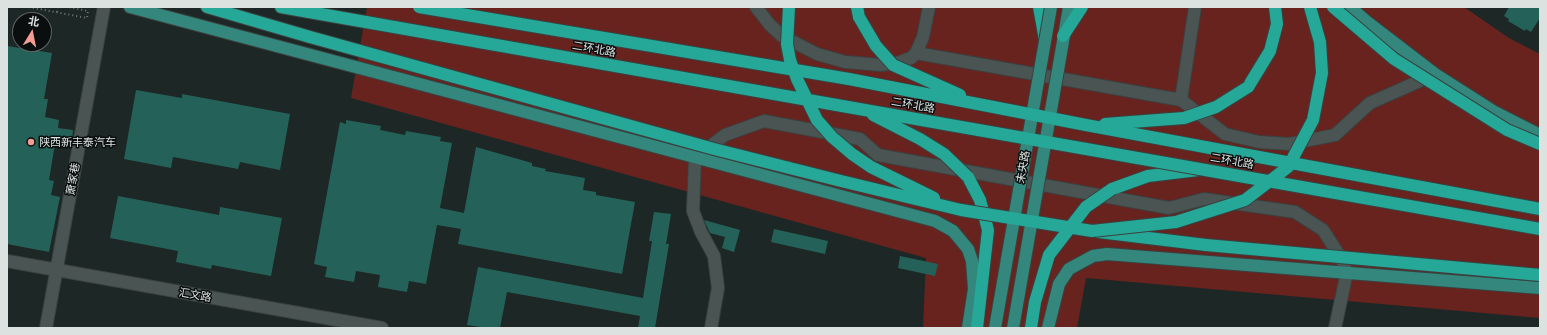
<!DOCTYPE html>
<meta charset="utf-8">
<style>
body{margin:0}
#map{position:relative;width:1547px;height:335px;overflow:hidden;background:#1d2725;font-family:Lato,"Noto Sans SC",sans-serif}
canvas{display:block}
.frame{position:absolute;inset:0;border:8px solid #dbe2e0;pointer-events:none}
.north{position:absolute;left:12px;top:12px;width:40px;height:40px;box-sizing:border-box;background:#0a0e0e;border:1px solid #5e6362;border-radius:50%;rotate:10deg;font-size:11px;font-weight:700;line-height:16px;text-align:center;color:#dbe2e0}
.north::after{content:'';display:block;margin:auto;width:14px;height:18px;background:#f59c92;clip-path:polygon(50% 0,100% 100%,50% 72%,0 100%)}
</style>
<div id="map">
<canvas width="1547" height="335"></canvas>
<div class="frame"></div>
<div class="north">北</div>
</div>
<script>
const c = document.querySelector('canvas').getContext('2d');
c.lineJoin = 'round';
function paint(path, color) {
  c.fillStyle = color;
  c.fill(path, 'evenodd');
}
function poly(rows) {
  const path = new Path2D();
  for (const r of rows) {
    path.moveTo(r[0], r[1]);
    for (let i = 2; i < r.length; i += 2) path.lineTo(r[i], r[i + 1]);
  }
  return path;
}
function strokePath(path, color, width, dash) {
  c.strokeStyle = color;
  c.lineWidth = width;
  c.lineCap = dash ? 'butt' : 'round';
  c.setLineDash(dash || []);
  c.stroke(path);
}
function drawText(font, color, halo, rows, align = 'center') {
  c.font = font + ' Lato,"Noto Sans SC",sans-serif';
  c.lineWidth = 3;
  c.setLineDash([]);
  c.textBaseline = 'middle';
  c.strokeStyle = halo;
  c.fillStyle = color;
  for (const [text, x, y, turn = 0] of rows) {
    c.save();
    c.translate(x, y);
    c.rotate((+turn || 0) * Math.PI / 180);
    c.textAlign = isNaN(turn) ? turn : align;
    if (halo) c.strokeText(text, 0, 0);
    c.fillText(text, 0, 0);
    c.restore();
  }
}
paint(poly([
 [367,7,1464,7,1509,38,1540,54,1540,318,1086,278,1077,328,923,328,926,258,351,98]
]), '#68231f');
paint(poly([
 [1509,7,1540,7,1540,18,1531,32,1526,29,1525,31,1508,21,1509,19,1504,16],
 [7,46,52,53,44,99,48,99,45,117,59,120,58,128,73,130,72,140,56,138,49,180,54,181,51,195,60,197,49,252,7,244],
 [136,90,182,98,182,94,290,114,280,170,240,162,238,169,173,157,171,168,124,159],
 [346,120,381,126,380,130,405,135,406,131,441,137,440,141,452,143,440,208,464,213,476,147,532,163,532,166,546,169,545,171,585,178,583,190,596,192,596,195,635,202,622,274,458,244,461,229,437,225,426,284,409,281,407,292,378,287,380,275,356,271,354,282,325,277,327,267,314,264,340,122,346,124],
 [118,196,219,215,220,207,282,218,271,276,212,265,211,269,176,262,178,251,110,238],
 [654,212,671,214,666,244,669,244,655,328,638,328,640,316,507,292,500,328,487,328,467,325,478,267,643,298,652,241,649,241],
 [704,220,740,230,734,252,722,248,725,237,710,233],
 [774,229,828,241,825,254,771,242],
 [900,256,938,264,935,276,898,268]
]), '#246259');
const minor = poly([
 [756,7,770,25,782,36,817,54,845,62,881,65,897,63,911,58,916,53,923,37,929,7],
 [916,53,1181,100,1225,134,1259,142,1289,144,1335,135,1370,103,1433,75],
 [1181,100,1195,7],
 [7,261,382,328],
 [46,328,104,7],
 [711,328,718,288,714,256,701,232,693,211,695,158,725,135,764,121,860,139,878,155,1169,208,1204,199,1295,212,1323,230,1341,258,1347,272,1335,328]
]);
const major = poly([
 [130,7,935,221,953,231,968,249,972,261,974,289,968,328],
 [1350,7,1366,21,1435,74,1493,111,1540,135],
 [1048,328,1059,284,1069,269,1093,256,1107,254,1540,288]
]);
const highway = poly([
 [207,7,310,37],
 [281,7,309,12],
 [857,7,859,17],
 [1039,7,1045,40],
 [1248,87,1270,51,1277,24,1275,7],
 [968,177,980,200,988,230,977,328],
 [1112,189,1148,176,1198,170],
 [1099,232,1206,245]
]);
strokePath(minor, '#3a4240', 14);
strokePath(major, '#3a4240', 14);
strokePath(highway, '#3a4240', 14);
strokePath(poly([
 [29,7,87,18,88,11,68,7],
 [57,12,58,7]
]), '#747d7b', 2, [1, 3]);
strokePath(minor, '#4a5553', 12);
strokePath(major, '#34877c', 12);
strokePath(highway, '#25a897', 12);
const majorBridge = poly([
 [995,328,1051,7],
 [1013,328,1069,7]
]);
const highwayBridge = poly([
 [419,7,849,79,1086,125,1540,209],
 [789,7,787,44,790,60,797,79,817,120,832,137,852,154,871,167,934,198],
 [1333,7,1394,59,1507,130,1540,144],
 [309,12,1540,229],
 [859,17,876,46,893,65,960,95],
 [1063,36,1082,7],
 [310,37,714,149,841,181,961,210,1092,231,1176,222,1245,200,1288,167,1313,120,1322,73,1320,42,1310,7],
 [873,115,920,139,944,154,968,177],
 [1105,124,1184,118,1216,107,1248,87],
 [1206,245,1540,275],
 [1031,328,1035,302,1049,255,1086,207,1112,189]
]);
strokePath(majorBridge, '#3a4240', 14, []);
strokePath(highwayBridge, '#3a4240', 14, []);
strokePath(majorBridge, '#34877c', 12);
strokePath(highwayBridge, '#25a897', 12);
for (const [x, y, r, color] of [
 [31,142,4,"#f59c92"]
]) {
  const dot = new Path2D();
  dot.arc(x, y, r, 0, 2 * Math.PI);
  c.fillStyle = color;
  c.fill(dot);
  strokePath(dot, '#0a0e0e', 1.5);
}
drawText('11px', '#dbe2e0', '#0a0e0e', [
 ["二环北路",594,49,10],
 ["二环北路",913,105,10],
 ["二环北路",1232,161,10],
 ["未央路",1023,167,-80],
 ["萧家巷",73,179,-80],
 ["汇文路",195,295,10]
]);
drawText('11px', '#dbe2e0', '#0a0e0e', [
 ["陕西新丰泰汽车",39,142]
], 'left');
</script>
